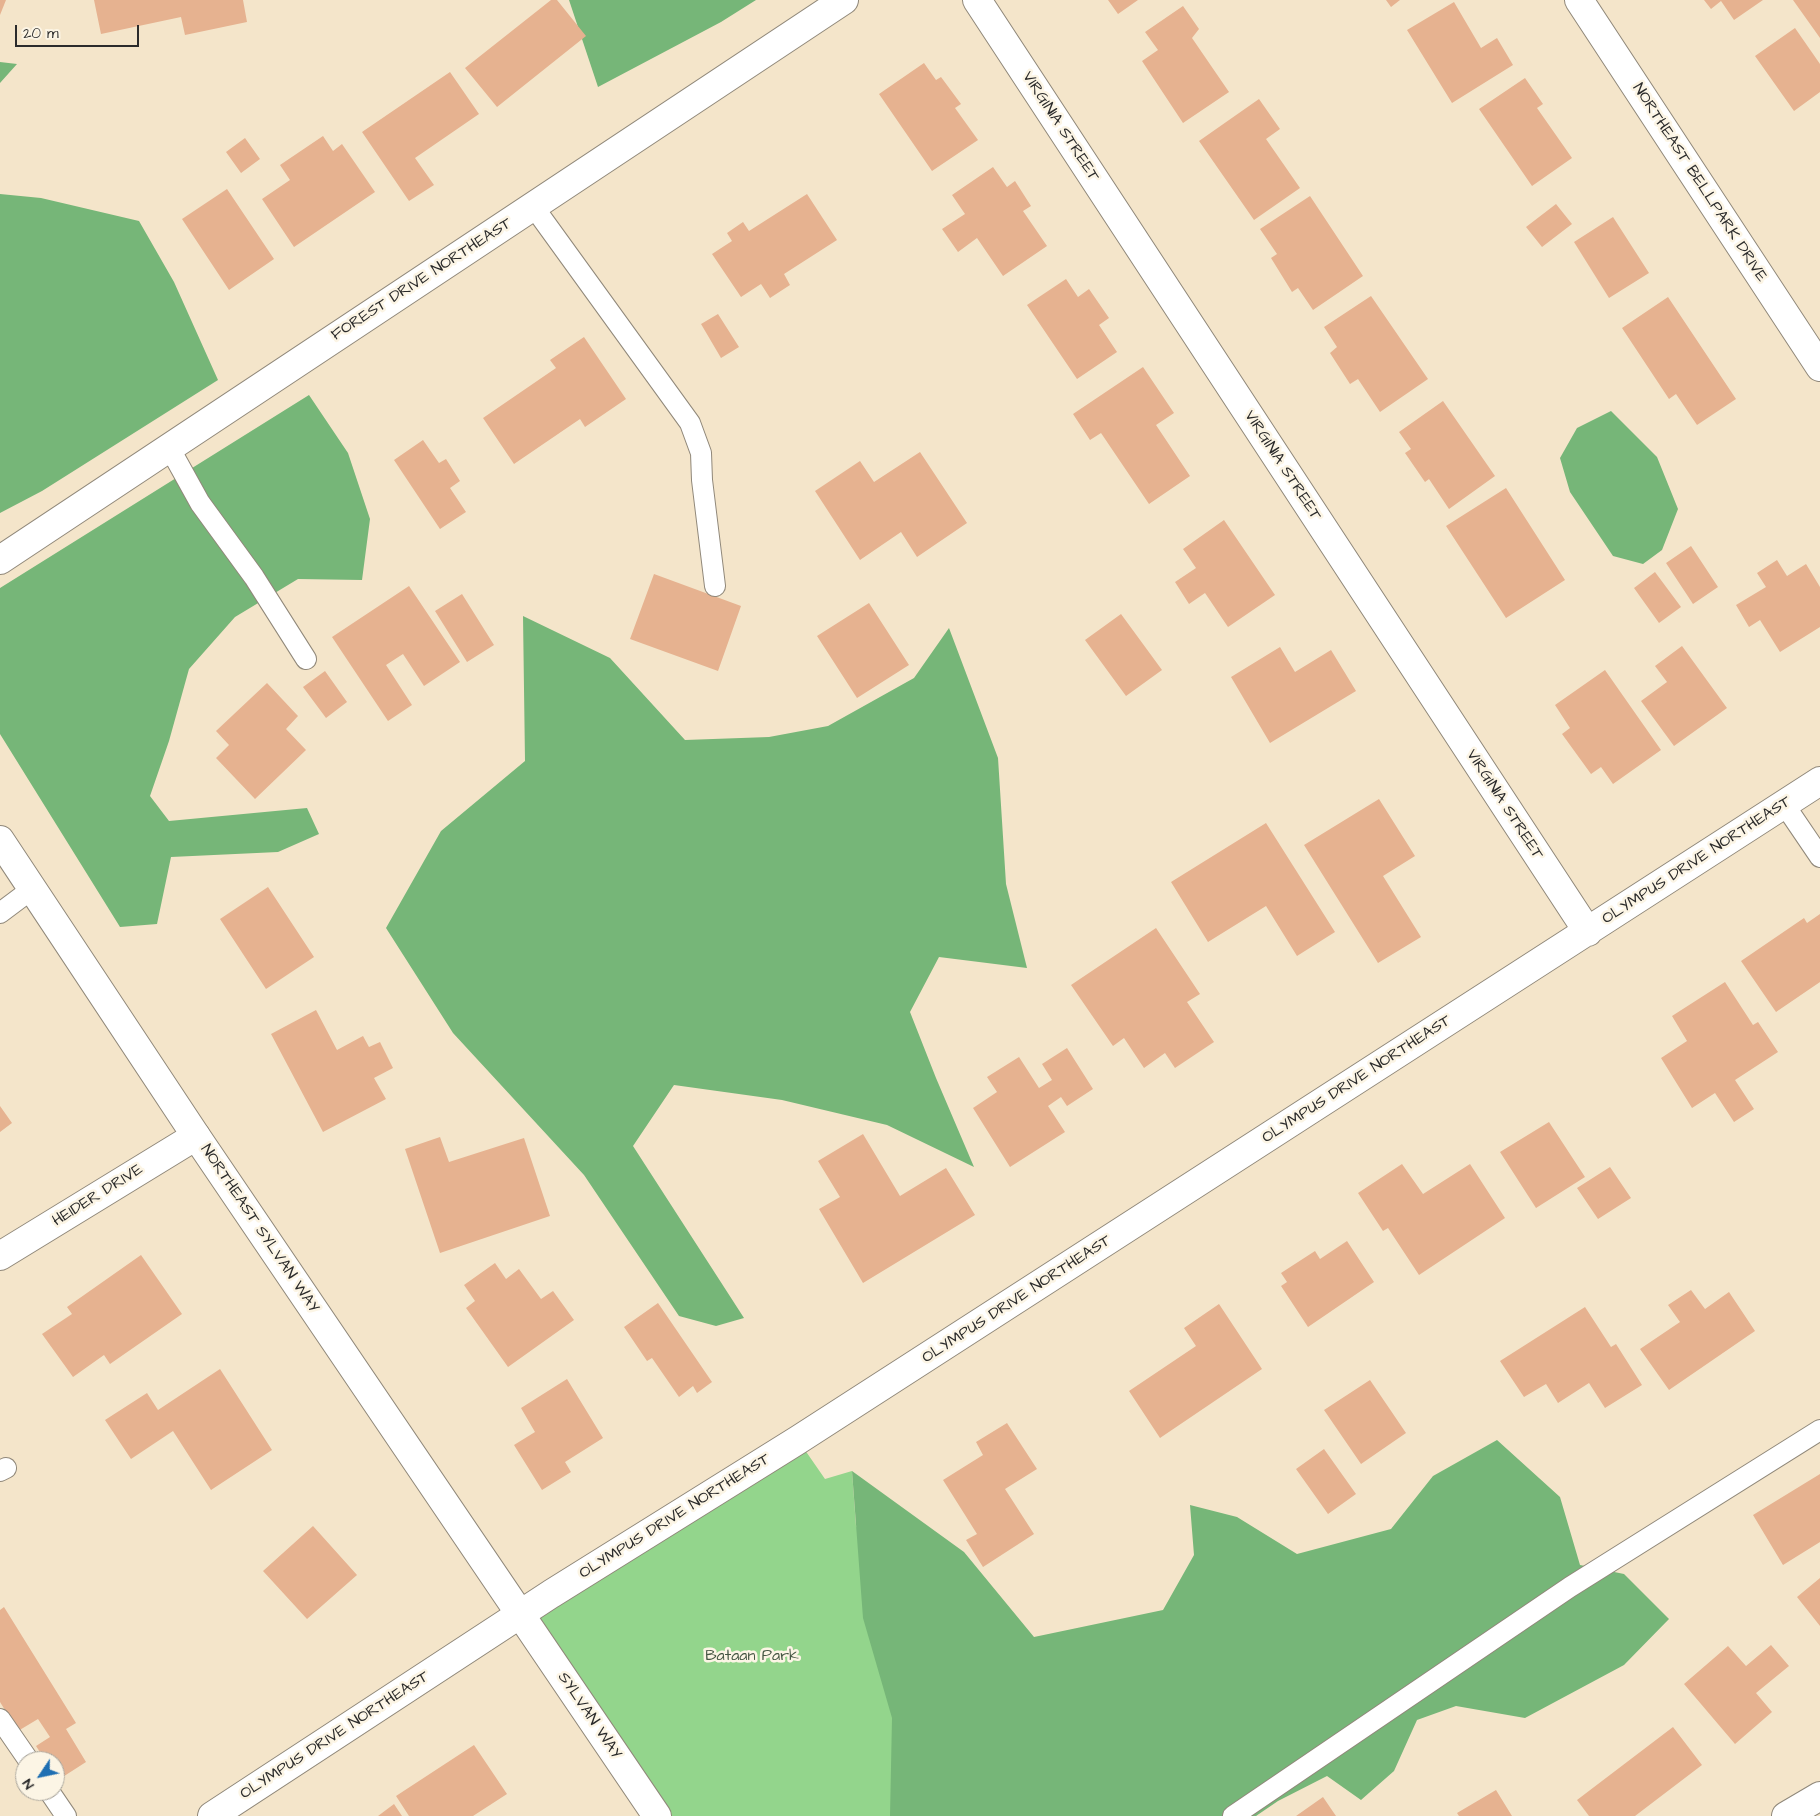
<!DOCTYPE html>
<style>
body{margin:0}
#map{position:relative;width:1820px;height:1816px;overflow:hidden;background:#f4e5ca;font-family:"Architects Daughter",sans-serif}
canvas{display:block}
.north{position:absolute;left:15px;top:1751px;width:50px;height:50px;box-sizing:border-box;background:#fcf5e5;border:1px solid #a8a49b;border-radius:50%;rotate:236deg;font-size:14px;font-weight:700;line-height:20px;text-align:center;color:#2b2b2b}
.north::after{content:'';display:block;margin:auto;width:18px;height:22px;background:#1f6fb2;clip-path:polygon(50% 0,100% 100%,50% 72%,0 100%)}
.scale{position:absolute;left:15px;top:25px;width:124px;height:22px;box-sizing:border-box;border:2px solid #2b2b2b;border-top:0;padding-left:6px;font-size:15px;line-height:18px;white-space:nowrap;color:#2b2b2b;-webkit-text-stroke:4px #fcf5e5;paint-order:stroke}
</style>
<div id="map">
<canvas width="1820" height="1816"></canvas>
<div class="north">N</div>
<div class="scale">20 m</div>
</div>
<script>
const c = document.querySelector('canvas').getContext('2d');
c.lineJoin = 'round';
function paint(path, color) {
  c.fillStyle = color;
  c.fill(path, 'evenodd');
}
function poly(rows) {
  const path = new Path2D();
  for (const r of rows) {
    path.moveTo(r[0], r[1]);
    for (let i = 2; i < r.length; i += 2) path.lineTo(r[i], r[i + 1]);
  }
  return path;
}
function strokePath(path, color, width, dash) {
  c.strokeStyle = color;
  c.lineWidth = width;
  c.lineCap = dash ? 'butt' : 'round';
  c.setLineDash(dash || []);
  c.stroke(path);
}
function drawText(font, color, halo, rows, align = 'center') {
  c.font = font + ' "Architects Daughter",sans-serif';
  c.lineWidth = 5;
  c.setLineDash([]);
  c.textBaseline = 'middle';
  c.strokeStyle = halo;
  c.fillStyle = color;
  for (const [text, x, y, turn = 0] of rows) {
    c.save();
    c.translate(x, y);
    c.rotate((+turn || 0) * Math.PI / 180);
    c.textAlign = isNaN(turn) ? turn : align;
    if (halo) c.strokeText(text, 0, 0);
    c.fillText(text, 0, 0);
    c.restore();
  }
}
paint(poly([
 [798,1440,825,1479,852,1471,856,1526,1052,1816,657,1816,521,1615]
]), '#93d58c');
paint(poly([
 [569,0,756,0,721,22,598,87],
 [0,62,17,64,0,83],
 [0,194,41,198,139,221,174,282,218,380,42,491,0,513],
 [309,395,348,453,370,519,362,580,298,579,235,617,189,669,169,741,150,796,169,821,307,808,319,834,278,852,171,857,157,924,120,927,0,734,0,588],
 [1611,411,1657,457,1678,509,1662,550,1643,564,1613,556,1570,492,1560,458,1577,428],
 [523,616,610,658,685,740,769,737,828,726,914,678,949,628,998,758,1006,884,1027,968,939,957,910,1012,936,1078,974,1167,887,1125,782,1100,674,1085,633,1146,744,1318,716,1326,679,1316,584,1175,453,1033,386,928,441,831,525,761],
 [1497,1440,1560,1497,1580,1565,1624,1574,1669,1619,1624,1665,1525,1718,1456,1706,1417,1720,1394,1771,1361,1800,1327,1776,1278,1801,1256,1816,890,1816,892,1718,863,1618,852,1471,964,1552,1034,1637,1163,1610,1194,1555,1190,1505,1237,1517,1297,1554,1391,1529,1433,1476]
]), '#76b678');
paint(poly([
 [0,0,6,0,0,15],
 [94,0,243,0,247,22,185,35,181,17,101,34],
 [551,0,557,0,586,36,497,107,465,68],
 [1108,0,1138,0,1118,14],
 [1386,0,1400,0,1391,7],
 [1704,0,1763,0,1734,20,1721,1,1711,9],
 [1793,0,1820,0,1820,38],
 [1454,2,1481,48,1497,38,1513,65,1452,103,1407,30],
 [1183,6,1199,29,1192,38,1229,92,1183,123,1142,61,1158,50,1145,32],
 [1795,28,1820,64,1820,92,1794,111,1755,56],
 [924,63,936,80,941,77,961,104,955,108,978,140,932,171,879,94],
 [450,72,479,114,415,158,434,185,409,201,362,132],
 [1525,78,1543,104,1537,108,1572,158,1532,186,1479,109],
 [1259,99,1280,129,1266,139,1300,188,1254,220,1199,141],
 [323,136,333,151,342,144,375,192,294,247,262,199,290,180,280,165],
 [245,138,260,159,241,173,226,152],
 [993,167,1007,187,1015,181,1031,206,1023,211,1047,246,1003,276,977,238,958,252,942,229,965,214,952,195],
 [227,189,274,259,229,290,182,219],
 [807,194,837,240,784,274,790,285,770,298,761,284,741,297,712,254,732,241,727,233,743,222,749,231],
 [1310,196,1363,276,1313,310,1298,288,1292,292,1271,258,1277,254,1260,229],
 [1556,204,1572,224,1542,247,1526,227],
 [1613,217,1649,273,1609,298,1574,242],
 [1066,279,1078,297,1089,289,1109,318,1099,325,1117,352,1077,379,1027,305],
 [1371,296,1428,379,1380,412,1358,379,1350,384,1330,353,1337,347,1324,327],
 [1668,297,1736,399,1697,425,1676,394,1669,399,1622,328],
 [718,314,739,347,721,358,701,324],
 [584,337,626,399,585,427,580,419,514,464,483,418,556,368,550,360],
 [1143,367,1174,413,1156,425,1190,476,1149,504,1101,433,1090,440,1073,414],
 [1443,401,1495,476,1449,509,1429,479,1425,482,1405,453,1411,449,1399,432],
 [423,440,439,463,446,459,460,481,450,488,466,512,440,529,394,460],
 [920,452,967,523,917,557,901,532,860,560,815,491,860,461,874,482],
 [1506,488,1565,580,1506,618,1446,526],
 [1224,520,1275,595,1228,627,1205,593,1189,604,1175,582,1196,568,1183,549],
 [1691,546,1718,587,1693,604,1666,563],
 [1777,560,1787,576,1806,564,1820,587,1820,627,1780,652,1760,620,1749,627,1736,605,1766,587,1757,573],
 [1655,572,1681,607,1659,623,1634,588],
 [654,574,741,606,718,671,630,639],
 [409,586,460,662,424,686,403,654,386,665,412,705,388,721,332,637],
 [462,594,494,645,467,662,435,611],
 [869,603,909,665,857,698,817,636],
 [1121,614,1162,670,1126,696,1085,640],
 [1682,646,1727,708,1674,746,1641,701,1667,682,1655,666],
 [1280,647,1295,672,1331,650,1356,691,1270,743,1231,677],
 [1605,670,1661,750,1613,784,1601,767,1591,774,1562,734,1570,728,1555,705],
 [325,671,347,702,326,718,303,687],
 [267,683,298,716,286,729,306,750,255,799,216,758,229,745,216,731],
 [1379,799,1415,856,1383,876,1421,937,1378,963,1304,845],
 [1266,823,1335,932,1297,956,1266,906,1208,942,1171,882],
 [268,887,314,957,266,989,220,919],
 [1820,914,1820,982,1776,1012,1741,961,1804,918,1807,923],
 [1156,928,1200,994,1187,1002,1214,1042,1175,1068,1165,1053,1144,1068,1124,1038,1113,1046,1071,985],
 [1725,982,1753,1025,1758,1022,1778,1052,1735,1080,1754,1109,1734,1122,1715,1093,1692,1108,1661,1058,1687,1041,1672,1016],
 [316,1010,337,1050,363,1036,369,1047,380,1042,393,1068,374,1078,386,1099,323,1132,271,1034],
 [1067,1048,1093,1089,1067,1106,1061,1097,1048,1106,1065,1132,1010,1167,973,1108,997,1092,987,1077,1019,1057,1039,1088,1052,1080,1042,1064],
 [0,1106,12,1123,0,1132],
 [1549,1122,1585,1177,1536,1208,1500,1152],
 [863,1134,900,1196,946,1168,975,1215,863,1283,819,1209,840,1197,818,1161],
 [440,1137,449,1162,524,1138,550,1216,440,1253,405,1149],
 [1402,1164,1423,1194,1470,1164,1505,1218,1419,1275,1388,1228,1383,1231,1358,1193],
 [1610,1167,1631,1198,1598,1219,1577,1188],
 [1347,1241,1374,1282,1308,1327,1281,1286,1287,1282,1281,1273,1315,1251,1320,1259],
 [141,1255,182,1314,110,1364,104,1355,73,1377,42,1334,72,1314,67,1307],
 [495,1263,506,1279,519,1269,541,1299,553,1291,574,1320,508,1367,466,1308,475,1301,464,1285],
 [1691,1290,1705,1309,1729,1292,1755,1331,1669,1390,1640,1349,1680,1322,1668,1305],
 [658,1303,712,1382,697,1393,693,1386,679,1397,652,1358,647,1361,624,1327],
 [1219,1304,1262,1369,1160,1438,1129,1391,1196,1346,1184,1328],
 [1585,1307,1611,1347,1616,1344,1642,1385,1605,1408,1589,1383,1558,1403,1546,1384,1524,1397,1500,1361],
 [220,1369,272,1450,211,1490,173,1431,131,1459,105,1420,147,1393,158,1410],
 [567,1379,603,1438,565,1462,571,1472,542,1490,514,1445,535,1432,521,1408],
 [1370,1380,1406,1433,1361,1464,1324,1410],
 [1007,1423,1037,1469,1005,1489,1034,1534,983,1567,966,1540,977,1534,943,1480,983,1455,976,1442],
 [1324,1449,1356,1494,1328,1514,1296,1469],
 [1820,1474,1820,1542,1783,1565,1753,1515],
 [313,1526,357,1575,307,1619,263,1571],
 [1820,1578,1820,1626,1797,1597],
 [4,1607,76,1723,66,1729,86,1762,58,1780,55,1776,55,1761,46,1761,36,1746,50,1737,38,1719,18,1731,0,1702,0,1610],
 [1771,1645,1789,1666,1756,1693,1772,1712,1735,1744,1684,1684,1728,1646,1746,1666],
 [1673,1727,1702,1765,1635,1816,1589,1816,1577,1800],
 [474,1745,507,1794,473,1816,409,1816,396,1796],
 [1496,1790,1512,1816,1459,1816,1457,1813],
 [1323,1797,1336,1816,1296,1816],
 [394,1804,402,1816,378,1816]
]), '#e6b290');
const lane = poly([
 [533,206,690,423,701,453,702,480,715,586],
 [169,447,200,503,254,577,306,659],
 [1784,804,1820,857],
 [0,913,32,889],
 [0,1471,6,1468],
 [0,1719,29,1761],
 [49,1791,66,1816],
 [1233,1816,1570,1587,1820,1430]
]);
const street = poly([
 [977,0,1588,932],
 [1579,0,1820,367],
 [0,560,844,0],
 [0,1256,196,1136],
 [212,1816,551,1594,798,1440,1820,781],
 [1786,1816,1820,1796]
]);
const secondary = poly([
 [0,840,196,1136,657,1816]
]);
strokePath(lane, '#90887a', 22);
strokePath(street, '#90887a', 30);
strokePath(secondary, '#90887a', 30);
strokePath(lane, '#fff', 20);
strokePath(street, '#fff', 28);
strokePath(secondary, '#fff', 28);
drawText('16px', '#2b2b2b', '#fcf5e5', [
 ["VIRGINIA STREET",1060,127,57],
 ["NORTHEAST BELLPARK DRIVE",1699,183,57],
 ["FOREST DRIVE NORTHEAST",422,280,-33],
 ["VIRGINIA STREET",1282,466,57],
 ["VIRGINIA STREET",1504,805,57],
 ["OLYMPUS DRIVE NORTHEAST",1697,861,-33],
 ["OLYMPUS DRIVE NORTHEAST",1357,1080,-33],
 ["HEIDER DRIVE",98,1196,-32],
 ["NORTHEAST SYLVAN WAY",259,1229,56],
 ["OLYMPUS DRIVE NORTHEAST",1017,1300,-33],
 ["OLYMPUS DRIVE NORTHEAST",675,1517,-32],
 ["SYLVAN WAY",589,1716,56],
 ["OLYMPUS DRIVE NORTHEAST",335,1736,-33]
]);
drawText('16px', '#455643', '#fcf5e5', [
 ["Bataan Park",752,1657]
]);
</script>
